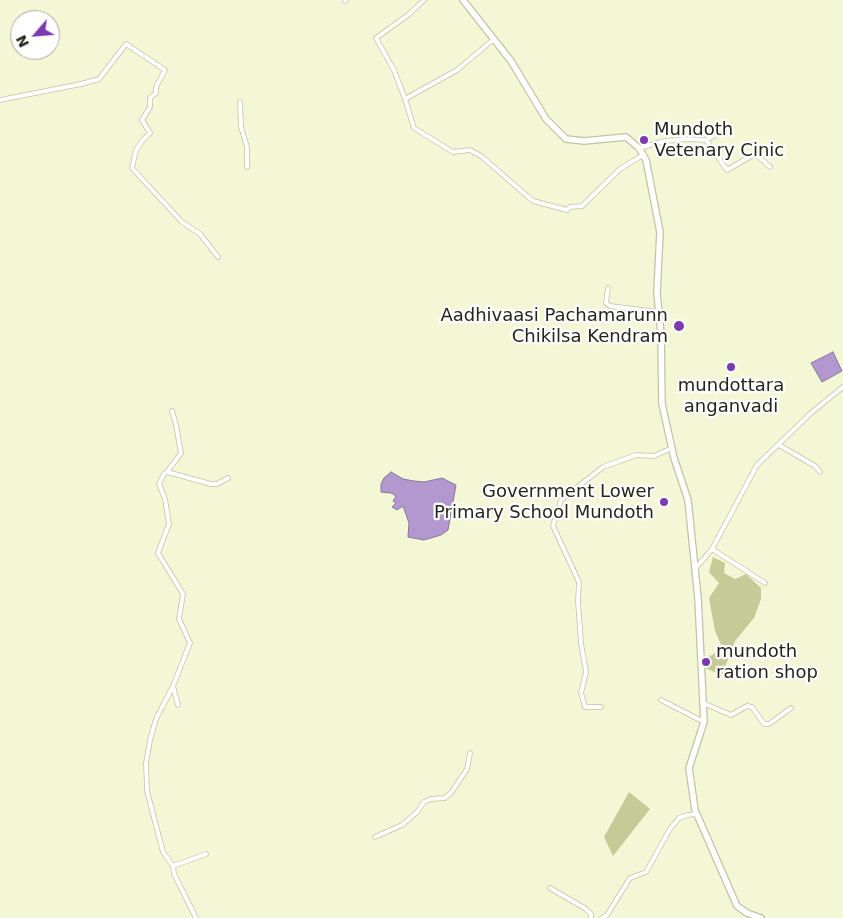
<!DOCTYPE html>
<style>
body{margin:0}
#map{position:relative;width:843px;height:918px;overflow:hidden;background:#f4f7d6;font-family:"DejaVu Sans",sans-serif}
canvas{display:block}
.north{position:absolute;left:10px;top:10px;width:50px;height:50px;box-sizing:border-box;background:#fff;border:1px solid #a8a8a3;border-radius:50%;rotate:243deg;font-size:14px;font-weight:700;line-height:20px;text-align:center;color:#25261a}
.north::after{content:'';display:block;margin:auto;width:18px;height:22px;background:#7b3aaf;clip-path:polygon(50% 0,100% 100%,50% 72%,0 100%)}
</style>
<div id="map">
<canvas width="843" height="918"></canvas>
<div class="north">N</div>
</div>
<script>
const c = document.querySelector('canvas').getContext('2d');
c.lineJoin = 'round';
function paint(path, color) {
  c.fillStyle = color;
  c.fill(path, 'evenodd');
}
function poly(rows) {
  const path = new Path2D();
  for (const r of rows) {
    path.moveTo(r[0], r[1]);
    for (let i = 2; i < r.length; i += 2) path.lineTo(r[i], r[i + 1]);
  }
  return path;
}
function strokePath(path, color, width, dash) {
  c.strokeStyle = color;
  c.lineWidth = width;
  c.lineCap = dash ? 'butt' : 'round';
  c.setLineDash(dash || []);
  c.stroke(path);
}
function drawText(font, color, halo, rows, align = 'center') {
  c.font = font + ' "DejaVu Sans",sans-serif';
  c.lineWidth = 4.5;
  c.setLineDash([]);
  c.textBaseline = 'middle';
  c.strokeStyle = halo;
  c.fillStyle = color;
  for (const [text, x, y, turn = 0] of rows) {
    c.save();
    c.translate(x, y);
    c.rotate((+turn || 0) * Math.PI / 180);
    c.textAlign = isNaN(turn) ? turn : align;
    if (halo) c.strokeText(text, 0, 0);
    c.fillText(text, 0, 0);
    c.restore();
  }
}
paint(poly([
 [713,557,725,563,724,573,735,579,746,574,761,588,761,599,754,618,735,641,722,675,700,666,708,657,723,649,715,631,709,598,719,583,709,572],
 [629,792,650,809,613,856,604,837]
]), '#c6ca97');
const water = poly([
 [833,352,842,371,822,382,811,363,833,352],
 [391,472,403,479,414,481,424,482,442,478,456,485,448,530,441,535,424,540,408,537,409,523,403,506,397,510,392,507,396,503,393,501,396,496,391,493,381,492,381,484,384,478,391,472]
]);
paint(water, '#b398d0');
strokePath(water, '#887699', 1);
const minor = poly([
 [424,0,408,15,376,38,394,70,405,99,414,128,453,152,470,150,481,156,533,201,567,210,570,207,582,206,620,169,643,155],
 [345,1,346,0],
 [405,99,457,70,494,39],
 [0,100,81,84,99,79,126,44,165,70,156,87,156,93,150,98,150,107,142,120,150,133,143,140,136,150,132,168,182,222,200,234,218,257],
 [240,102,241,127,247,147,247,167],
 [706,140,715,135,712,129],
 [639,148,665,141,686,139,706,140,727,170,753,155,759,157,770,167],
 [608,288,606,303,610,306,659,312],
 [779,445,815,466,820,472],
 [167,472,181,453,176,425,172,411],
 [712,549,765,583],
 [695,569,712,549,757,465,811,413,843,387],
 [173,686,178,705],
 [661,700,704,722],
 [703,703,731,715,747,706,752,707,764,724,769,724,791,708],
 [601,707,585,707,581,693,586,672,581,643,578,601,579,582,553,526,561,500,603,467,636,455,654,456,672,448],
 [375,837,402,825,417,812,424,802,431,799,445,798,451,793,467,769,470,753],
 [173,866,206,854],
 [550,888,586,909,591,914,591,918],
 [196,918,174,874,173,866,163,852,147,791,146,763,150,740,156,719,173,686,190,643,179,619,183,594,158,553,169,524,165,499,159,484,164,474,167,472,211,484,217,484,228,478],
 [602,918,607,915,630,878,646,872,670,829,679,818,688,815,696,814]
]);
const primary = poly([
 [463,0,511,61,546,119,566,139,584,141,626,137,639,148,646,160,660,232,657,293,661,334,662,404,674,458,688,500,698,598,704,722,689,768,695,810,737,906,747,913,761,918]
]);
strokePath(minor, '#c0c3a4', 5.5);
strokePath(primary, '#c0c3a4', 8);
strokePath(minor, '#fff', 4);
strokePath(primary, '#fff', 5.5);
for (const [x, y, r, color] of [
 [644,140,5,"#7b3aaf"],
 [679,326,6,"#7b3aaf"],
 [731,367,5,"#7b3aaf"],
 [664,502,5,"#7b3aaf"],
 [706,662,5,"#7b3aaf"]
]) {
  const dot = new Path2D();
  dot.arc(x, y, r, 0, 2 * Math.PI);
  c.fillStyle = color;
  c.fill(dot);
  strokePath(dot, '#fff', 2);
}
drawText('18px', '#25261a', '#fff', [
 ["Mundoth",654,130],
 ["Vetenary Cinic",654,151],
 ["Aadhivaasi Pachamarunn",668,316,"right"],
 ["Chikilsa Kendram",668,337,"right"],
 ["mundottara",731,386,"center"],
 ["anganvadi",731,407,"center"],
 ["Government Lower",654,492,"right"],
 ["Primary School Mundoth",654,513,"right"],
 ["mundoth",716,652],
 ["ration shop",716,673]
], 'left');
</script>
